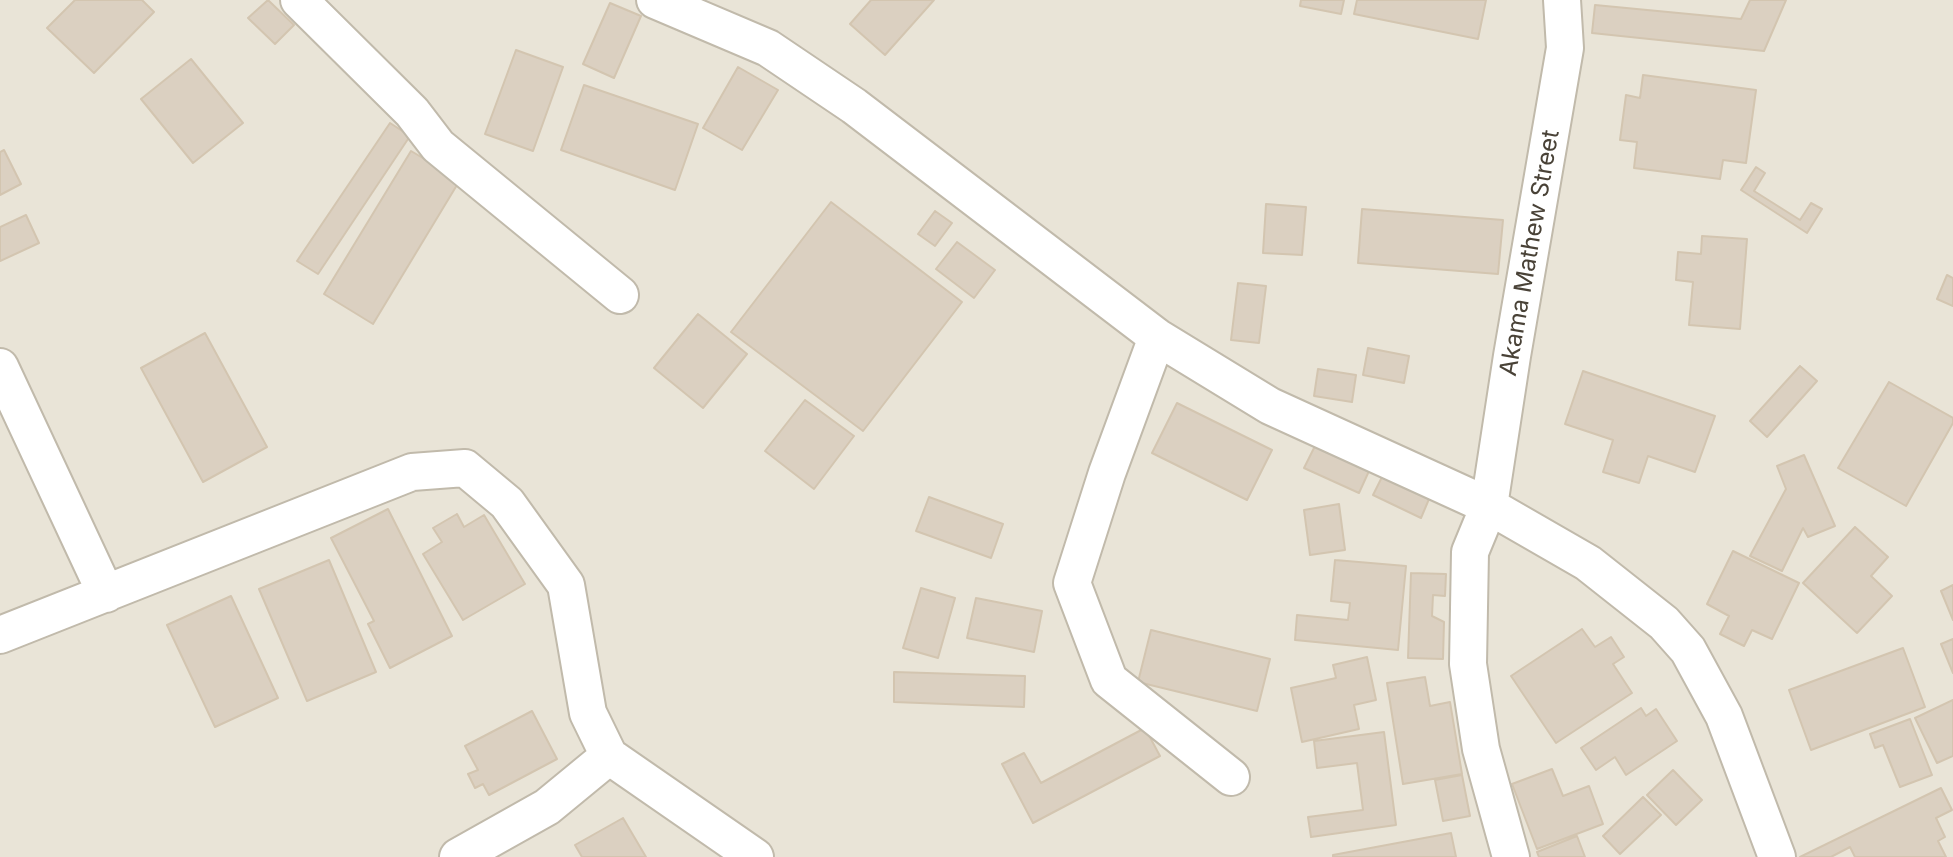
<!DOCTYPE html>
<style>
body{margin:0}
canvas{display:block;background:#f5f2e9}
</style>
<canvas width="1953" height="857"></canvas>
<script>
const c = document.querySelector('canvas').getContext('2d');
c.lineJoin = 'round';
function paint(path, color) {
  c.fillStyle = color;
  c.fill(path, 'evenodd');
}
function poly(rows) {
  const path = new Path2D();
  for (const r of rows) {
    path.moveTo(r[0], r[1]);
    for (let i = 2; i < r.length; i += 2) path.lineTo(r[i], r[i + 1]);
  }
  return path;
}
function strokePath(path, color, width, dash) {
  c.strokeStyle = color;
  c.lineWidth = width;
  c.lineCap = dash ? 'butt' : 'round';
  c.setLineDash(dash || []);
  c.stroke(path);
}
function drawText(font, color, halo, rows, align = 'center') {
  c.font = font + ' Inter,sans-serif';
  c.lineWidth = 6;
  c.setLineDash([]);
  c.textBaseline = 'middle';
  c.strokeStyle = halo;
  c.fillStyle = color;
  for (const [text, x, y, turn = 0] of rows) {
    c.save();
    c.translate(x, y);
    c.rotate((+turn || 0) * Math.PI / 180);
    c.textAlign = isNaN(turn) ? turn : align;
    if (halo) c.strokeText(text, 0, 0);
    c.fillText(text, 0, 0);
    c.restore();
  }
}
paint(poly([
 [0,0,1953,0,1953,857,0,857]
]), '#e9e4d7');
const building = poly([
 [75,0,142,0,154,12,94,73,47,28,75,0],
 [268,0,294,25,275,44,248,18,268,0],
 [871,0,934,0,885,55,850,24,871,0],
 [1301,0,1344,0,1341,14,1300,6,1301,0],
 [1357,0,1486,0,1478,39,1354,14,1357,0],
 [1750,0,1786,0,1764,51,1592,33,1595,5,1741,19,1750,0],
 [610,3,641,16,614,78,583,64,610,3],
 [516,50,563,67,533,151,485,134,516,50],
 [191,59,243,123,193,163,141,99,191,59],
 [738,67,778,90,742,150,703,128,738,67],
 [1643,75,1756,90,1746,163,1723,160,1720,179,1634,168,1637,142,1620,140,1626,95,1640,98,1643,75],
 [584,85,698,124,675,190,561,150,584,85],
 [390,123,410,136,318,274,297,261,390,123],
 [4,150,21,184,0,195,0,152,4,150],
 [411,151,460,180,373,324,324,294,411,151],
 [1756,167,1765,173,1754,191,1800,220,1811,203,1822,209,1807,233,1741,190,1756,167],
 [831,202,962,302,863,431,731,332,831,202],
 [1266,204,1306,207,1302,255,1263,253,1266,204],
 [1362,209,1503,220,1498,274,1358,263,1362,209],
 [935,211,952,223,935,246,918,234,935,211],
 [26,215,39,243,0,261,0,227,26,215],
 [1702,236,1747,239,1740,329,1689,325,1693,282,1676,280,1678,252,1701,254,1702,236],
 [957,242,995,270,974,298,936,269,957,242],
 [1947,275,1953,278,1953,306,1937,299,1947,275],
 [1238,283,1266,286,1259,343,1231,340,1238,283],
 [698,314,747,354,703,408,654,368,698,314],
 [205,333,267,447,203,482,141,368,205,333],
 [1368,348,1409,356,1404,383,1363,375,1368,348],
 [1800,366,1817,381,1767,437,1750,421,1800,366],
 [1318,369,1356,375,1352,402,1314,396,1318,369],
 [1583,371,1715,416,1695,472,1648,456,1639,483,1603,472,1613,440,1565,424,1583,371],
 [1889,382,1953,418,1953,423,1906,506,1838,468,1889,382],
 [805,400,854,436,814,489,765,451,805,400],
 [1177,403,1272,450,1247,500,1152,453,1177,403],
 [1315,446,1369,471,1359,493,1304,468,1315,446],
 [1804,455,1835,526,1808,537,1803,528,1782,571,1750,556,1786,489,1777,466,1804,455],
 [1382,477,1429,499,1421,518,1373,495,1382,477],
 [929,497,1003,524,991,558,916,531,929,497],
 [1339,504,1345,550,1310,555,1304,510,1339,504],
 [388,509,452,636,390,668,368,624,374,621,331,538,388,509],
 [457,514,464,527,484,515,525,584,463,620,423,554,442,542,433,528,457,514],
 [1855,527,1888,557,1871,576,1892,596,1857,633,1803,583,1855,527],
 [1733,551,1799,583,1772,639,1752,630,1744,646,1720,634,1729,616,1707,604,1733,551],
 [329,560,376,672,307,701,259,589,329,560],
 [1335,560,1406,566,1398,650,1295,640,1297,615,1348,620,1350,603,1331,601,1335,560],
 [1411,573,1446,574,1445,596,1433,595,1432,616,1444,622,1443,659,1408,658,1411,573],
 [1953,585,1953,620,1941,591,1953,585],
 [921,588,955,598,938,658,903,648,921,588],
 [231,596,278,698,215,727,167,625,231,596],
 [976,598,1042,611,1034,652,967,638,976,598],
 [1582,629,1595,647,1611,637,1624,657,1613,664,1632,693,1556,743,1511,676,1582,629],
 [1151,630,1270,659,1257,711,1138,682,1151,630],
 [1953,639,1953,673,1941,644,1953,639],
 [1903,648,1925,707,1811,750,1789,690,1903,648],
 [1367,657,1376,700,1354,705,1359,729,1302,742,1291,688,1336,678,1333,665,1367,657],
 [894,672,1025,676,1024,707,894,702,894,672],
 [1425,677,1430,706,1450,702,1462,774,1403,784,1387,683,1425,677],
 [1953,700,1953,756,1937,763,1915,718,1953,700],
 [1641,708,1646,716,1656,709,1677,741,1626,775,1615,757,1596,770,1581,748,1641,708],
 [532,711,557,759,489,795,483,784,475,788,468,774,478,770,465,746,532,711],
 [1910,719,1932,775,1900,787,1883,745,1875,748,1870,734,1910,719],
 [1145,728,1160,756,1033,823,1002,764,1024,753,1041,783,1145,728],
 [1384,732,1396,825,1311,837,1308,817,1363,810,1357,763,1317,768,1314,741,1384,732],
 [1552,769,1563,796,1589,786,1603,824,1537,849,1512,784,1552,769],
 [1673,770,1702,800,1676,825,1647,795,1673,770],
 [1462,775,1470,816,1443,821,1435,780,1462,775],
 [1941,788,1952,810,1936,818,1945,837,1938,841,1946,857,1855,857,1850,847,1831,857,1800,857,1941,788],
 [1643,797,1661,815,1620,854,1603,836,1643,797],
 [623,818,646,857,582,857,575,845,623,818],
 [1451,833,1456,857,1333,857,1333,855,1451,833],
 [1577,836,1585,857,1539,857,1537,852,1577,836]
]);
paint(building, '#dbd0c1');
strokePath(building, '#d3c5b0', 2);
const minor = poly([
 [299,0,412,112,438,146,620,295],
 [655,0,768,48,854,106,1157,337,1270,406,1489,506,1588,563,1664,623,1688,650,1724,716,1777,857],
 [1157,337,1107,473,1072,583,1109,680,1231,777],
 [0,367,106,594],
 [0,635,412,472,465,468,507,503,566,585,588,713,609,756,755,857],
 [458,857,547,807,609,756],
 [1511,857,1481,749,1468,664,1470,552,1489,506,1512,356,1565,48,1562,0]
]);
strokePath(minor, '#c1baab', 40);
strokePath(minor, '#fff', 36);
drawText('24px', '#494237', '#fff', [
 ["Akama Mathew Street",1530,253,-80]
]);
</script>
